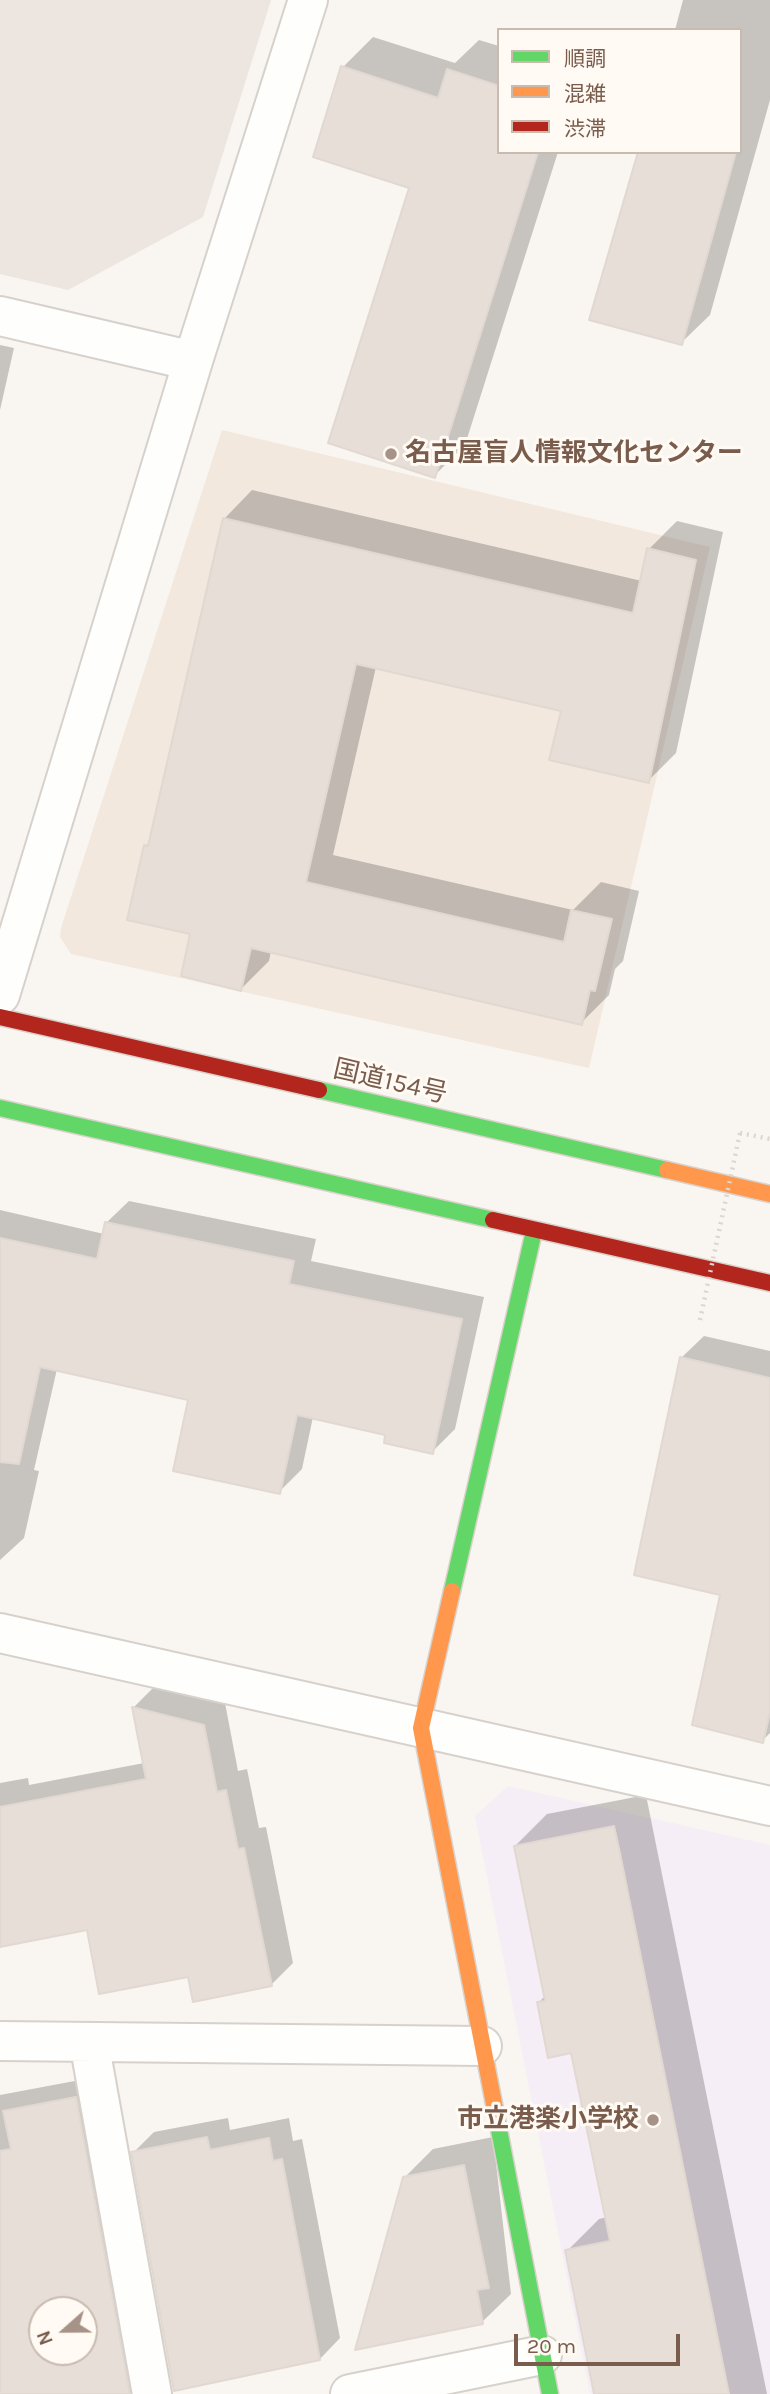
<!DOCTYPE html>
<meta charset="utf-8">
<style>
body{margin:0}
#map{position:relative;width:770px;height:2394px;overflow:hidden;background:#f9f5f0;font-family:Karla,"Noto Sans JP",sans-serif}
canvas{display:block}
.legend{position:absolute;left:497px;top:28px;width:245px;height:126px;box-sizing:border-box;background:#fffaf3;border:2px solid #cabbb1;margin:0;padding:9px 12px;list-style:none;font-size:21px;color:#7a5c4d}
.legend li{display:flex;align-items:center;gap:14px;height:35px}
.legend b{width:35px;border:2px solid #cabbb1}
.north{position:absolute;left:28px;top:2296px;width:70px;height:70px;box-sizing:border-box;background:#fffaf3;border:2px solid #cabbb1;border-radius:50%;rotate:249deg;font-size:19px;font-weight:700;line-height:28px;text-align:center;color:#7a5c4d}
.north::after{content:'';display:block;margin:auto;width:24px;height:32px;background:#a69286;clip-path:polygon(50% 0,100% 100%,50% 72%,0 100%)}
.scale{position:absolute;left:514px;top:2334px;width:166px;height:32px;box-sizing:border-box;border:4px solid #7a5c4d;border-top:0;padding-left:9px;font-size:21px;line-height:24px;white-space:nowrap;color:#7a5c4d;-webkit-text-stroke:5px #fffaf3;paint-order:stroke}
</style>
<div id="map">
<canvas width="770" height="2394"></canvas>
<ul class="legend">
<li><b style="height:9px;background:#63d668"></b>順調</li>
<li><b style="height:9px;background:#ff974d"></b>混雑</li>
<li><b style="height:9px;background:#b3261e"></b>渋滞</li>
</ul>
<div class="north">N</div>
<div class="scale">20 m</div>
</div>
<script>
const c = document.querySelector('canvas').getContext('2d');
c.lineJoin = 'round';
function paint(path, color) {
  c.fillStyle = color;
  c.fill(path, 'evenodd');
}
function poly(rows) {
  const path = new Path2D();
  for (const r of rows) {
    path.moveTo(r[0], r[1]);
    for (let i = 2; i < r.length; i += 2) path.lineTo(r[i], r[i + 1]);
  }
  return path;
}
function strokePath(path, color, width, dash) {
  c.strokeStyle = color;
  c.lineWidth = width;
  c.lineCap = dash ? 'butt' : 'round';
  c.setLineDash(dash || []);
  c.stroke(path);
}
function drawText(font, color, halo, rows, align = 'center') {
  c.font = font + ' Karla,"Noto Sans JP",sans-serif';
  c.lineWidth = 6;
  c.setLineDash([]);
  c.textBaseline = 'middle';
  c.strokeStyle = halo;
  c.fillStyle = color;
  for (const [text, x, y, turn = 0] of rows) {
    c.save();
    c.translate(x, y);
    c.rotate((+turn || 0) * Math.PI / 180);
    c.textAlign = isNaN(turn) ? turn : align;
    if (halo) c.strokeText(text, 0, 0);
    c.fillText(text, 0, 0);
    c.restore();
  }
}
paint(poly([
 [222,430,710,547,589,1068,71,954,60,937,61,928]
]), '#f2e8de');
paint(poly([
 [0,0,271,0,203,217,68,290,0,274]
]), '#ede5e0');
paint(poly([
 [508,1786,770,1845,770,2394,590,2394,475,1816]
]), '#f6eef6');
paint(poly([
 [683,0,770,0,770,100,710,315,681,343,639,152,740,152,740,30,675,30],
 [373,37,455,63,479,40,499,46,499,152,558,152,465,445,434,476,411,187,343,67],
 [0,345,14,348,0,410],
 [252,490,642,581,649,549,677,521,723,532,676,753,648,781,563,710,376,667,333,855,573,910,601,882,639,891,623,961,615,969,609,995,581,1023,271,951,269,961,241,989,192,933,146,846,150,841,224,519],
 [129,1201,316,1239,311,1261,484,1297,455,1429,432,1452,388,1434,313,1417,302,1469,279,1492,191,1399,57,1369,34,1470,39,1471,24,1538,0,1560,0,1210,104,1234,106,1223],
 [704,1336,770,1351,770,1733,762,1741,722,1593,681,1358],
 [155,1686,225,1703,238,1771,247,1769,259,1828,266,1827,293,1963,271,1985,189,1975,88,1928,0,1945,0,1783,28,1778,29,1785,144,1763,134,1707],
 [646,1795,767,2394,596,2394,567,2251,599,2219,607,2217,573,2051,539,2002,545,1996,515,1846,547,1814],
 [96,2077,150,2375,131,2394,0,2394,0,2095],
 [42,2310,84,2310,84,2352,42,2352],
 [228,2118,230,2130,289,2118,293,2141,302,2139,340,2338,320,2359,133,2153,154,2132],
 [493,2137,511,2294,482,2322,404,2178,433,2149]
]), '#0003');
const building = poly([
 [341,66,438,98,447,69,499,86,499,152,538,152,435,478,328,443,409,188,313,157,341,66],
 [638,152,736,152,682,345,589,320,638,152],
 [223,518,633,613,647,548,696,560,649,783,549,760,561,711,356,664,306,882,564,942,571,910,612,919,595,991,590,990,582,1025,251,948,241,991,181,976,190,934,127,920,144,845,148,846,223,518],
 [105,1222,294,1261,289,1284,462,1319,433,1454,384,1443,385,1435,297,1415,280,1494,173,1471,188,1400,40,1367,19,1464,0,1462,0,1238,97,1259,105,1222],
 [680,1357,770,1378,770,1712,763,1743,692,1725,720,1595,634,1575,680,1357],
 [132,1707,204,1725,217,1792,226,1790,238,1849,244,1848,272,1986,193,2002,188,1977,99,1994,87,1930,0,1947,0,1807,146,1779,132,1707],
 [614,1826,620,1853,729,2394,594,2394,565,2250,610,2241,571,2053,548,2058,537,2002,545,2001,514,1846,614,1826],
 [76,2097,130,2394,0,2394,0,2151,11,2149,3,2111,76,2097],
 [42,2310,84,2310,84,2352,42,2352,42,2310],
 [207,2137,210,2150,269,2138,273,2161,282,2159,320,2360,174,2391,131,2152,207,2137],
 [464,2165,489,2288,477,2290,483,2324,355,2350,403,2177,464,2165]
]);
paint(building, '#e6ded7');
strokePath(building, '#e2d8d2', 2);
const street = poly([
 [0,316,193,361],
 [0,995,193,361,308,0],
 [0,1633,770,1806],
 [0,2041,482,2046],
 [89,2042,152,2394],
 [350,2394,542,2355]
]);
const fast = poly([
 [319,1090,667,1170],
 [0,1108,493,1220],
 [452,1591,534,1231],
 [495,2109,550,2394]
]);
const slow = poly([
 [667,1170,770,1194],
 [452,1591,421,1728,495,2109]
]);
const jam = poly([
 [0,1017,319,1090],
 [493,1220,770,1283]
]);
strokePath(street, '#d7d1cb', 42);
strokePath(fast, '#d9d2cb', 19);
strokePath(slow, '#d9d2cb', 19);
strokePath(jam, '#d9d2cb', 19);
strokePath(poly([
 [740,1133,770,1139]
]), '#dcd5d0', 4.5, [2, 5]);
strokePath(street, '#fefefd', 38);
strokePath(fast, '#63d668', 16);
strokePath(slow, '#ff974d', 16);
strokePath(jam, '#b3261e', 16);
strokePath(poly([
 [700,1320,740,1133]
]), '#dcd5d0', 4.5, [2, 5]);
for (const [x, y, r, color] of [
 [391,454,7,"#a69286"],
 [653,2120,7,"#a69286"]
]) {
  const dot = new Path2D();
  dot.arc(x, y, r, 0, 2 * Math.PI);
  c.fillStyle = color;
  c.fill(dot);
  strokePath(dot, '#fffaf3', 2.5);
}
drawText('bold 26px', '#7a5c4d', '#fffaf3', [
 ["名古屋盲人情報文化センター",405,454],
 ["市立港楽小学校",639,2120,"right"]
], 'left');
drawText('26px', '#7a5c4d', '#fffaf3', [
 ["国道154号",390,1082,13]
]);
</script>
